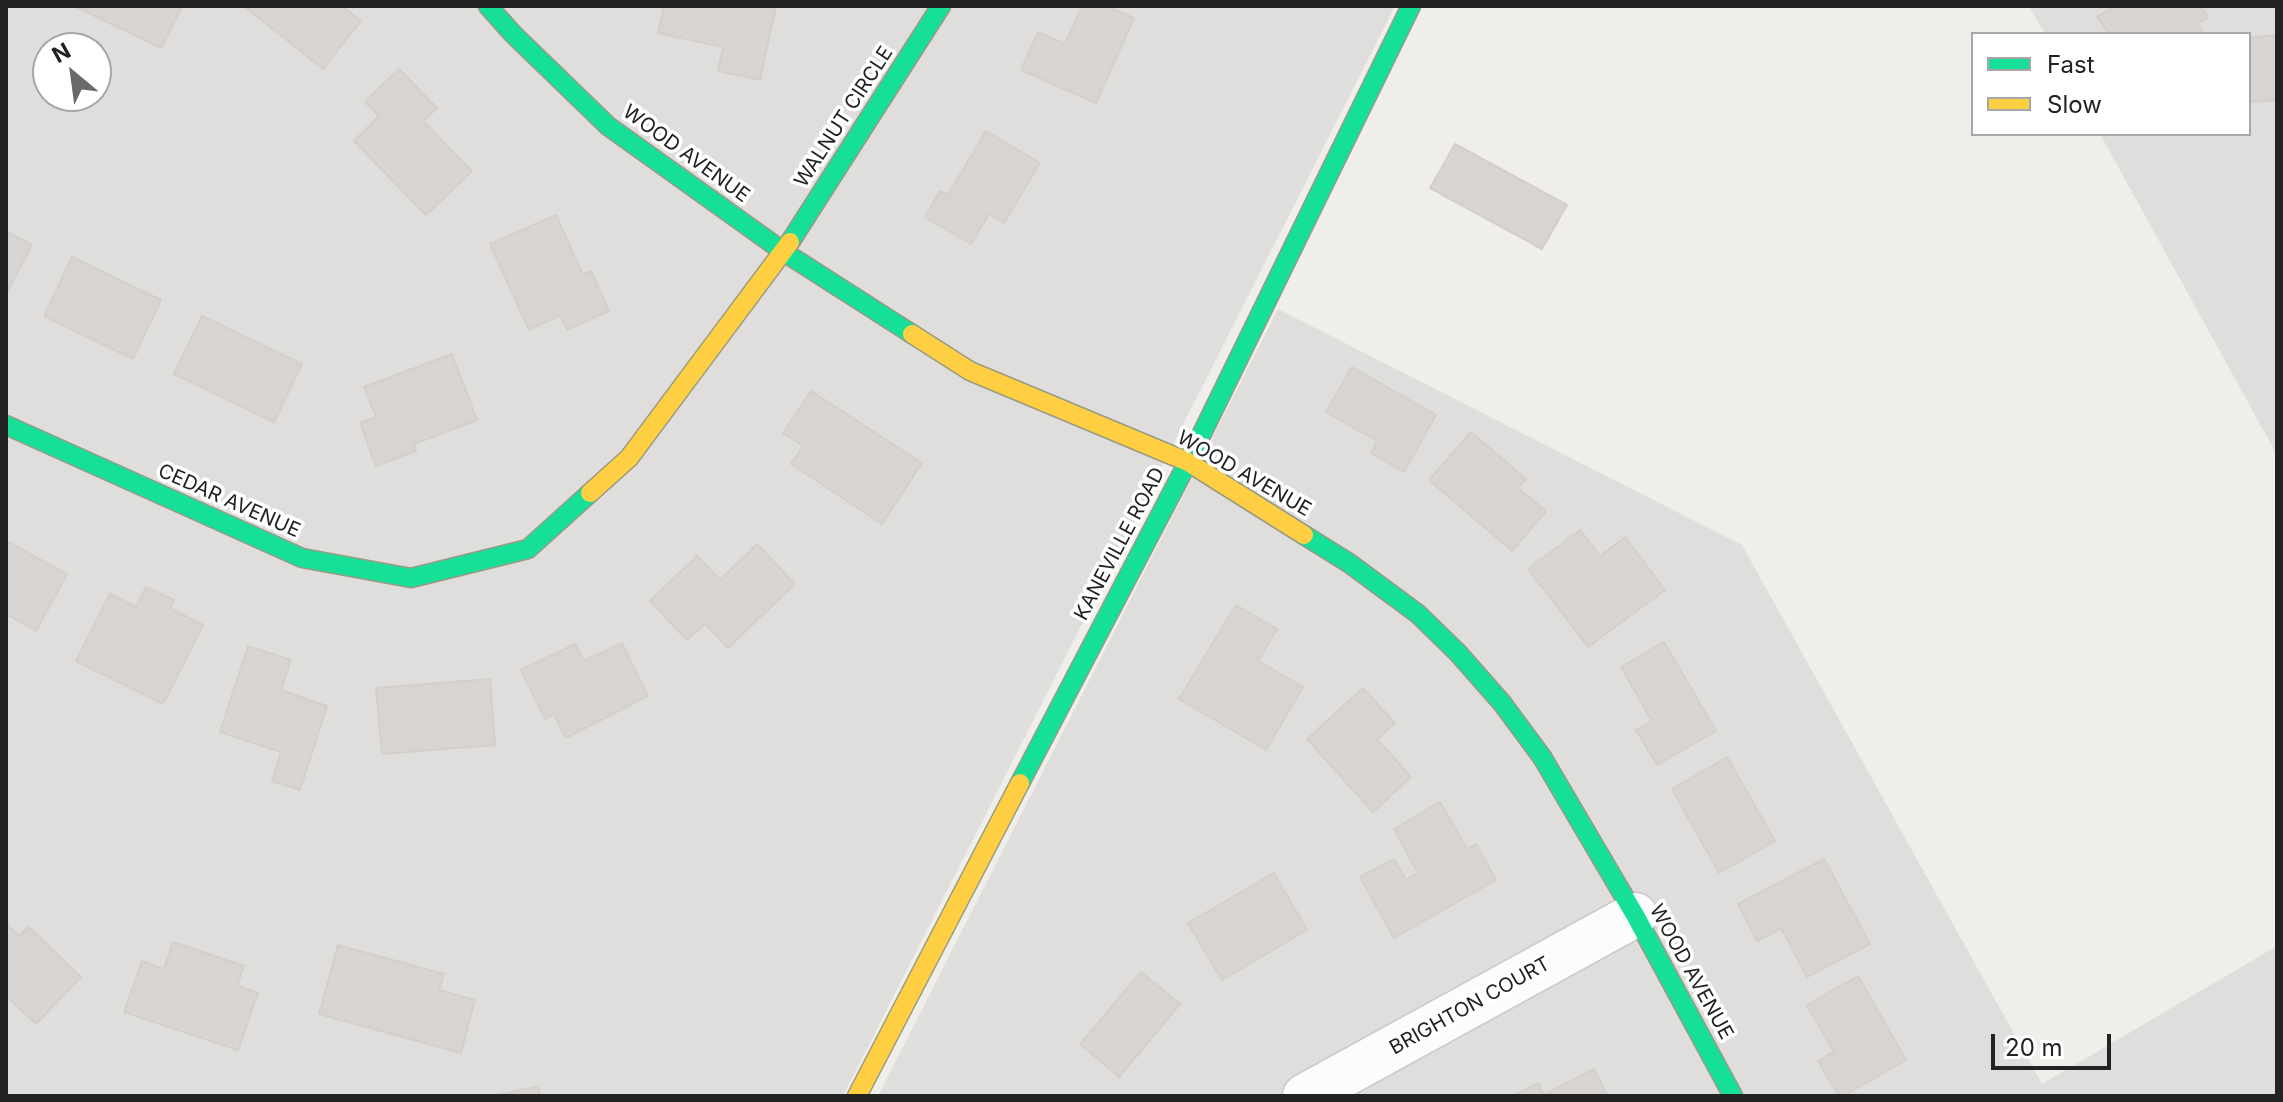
<!DOCTYPE html>
<style>
body{margin:0}
#map{position:relative;width:2283px;height:1102px;overflow:hidden;background:#f0eeeb;font-family:Inter,sans-serif}
canvas{display:block}
.frame{position:absolute;inset:0;border:8px solid #222;pointer-events:none}
.legend{position:absolute;left:1971px;top:32px;width:280px;height:104px;box-sizing:border-box;background:#fff;border:2px solid #a7a7a7;margin:0;padding:10px 14px;list-style:none;font-size:24px;color:#222}
.legend li{display:flex;align-items:center;gap:16px;height:40px}
.legend b{width:40px;border:2px solid #a7a7a7}
.north{position:absolute;left:32px;top:32px;width:80px;height:80px;box-sizing:border-box;background:#fff;border:2px solid #a7a7a7;border-radius:50%;rotate:331deg;font-size:22px;font-weight:700;line-height:32px;text-align:center;color:#222}
.north::after{content:'';display:block;margin:auto;width:28px;height:36px;background:#6a6968;clip-path:polygon(50% 0,100% 100%,50% 72%,0 100%)}
.scale{position:absolute;left:1991px;top:1034px;width:120px;height:36px;box-sizing:border-box;border:4px solid #222;border-top:0;padding-left:10px;font-size:24px;line-height:28px;white-space:nowrap;color:#222;-webkit-text-stroke:6px #fff;paint-order:stroke}
</style>
<div id="map">
<canvas width="2283" height="1102"></canvas>
<div class="frame"></div>
<ul class="legend">
<li><b style="height:10px;background:#16e098"></b>Fast</li>
<li><b style="height:10px;background:#ffcf43"></b>Slow</li>
</ul>
<div class="north">N</div>
<div class="scale">20 m</div>
</div>
<script>
const c = document.querySelector('canvas').getContext('2d');
c.lineJoin = 'round';
function paint(path, color) {
  c.fillStyle = color;
  c.fill(path, 'evenodd');
}
function poly(rows) {
  const path = new Path2D();
  for (const r of rows) {
    path.moveTo(r[0], r[1]);
    for (let i = 2; i < r.length; i += 2) path.lineTo(r[i], r[i + 1]);
  }
  return path;
}
function strokePath(path, color, width, dash) {
  c.strokeStyle = color;
  c.lineWidth = width;
  c.lineCap = dash ? 'butt' : 'round';
  c.setLineDash(dash || []);
  c.stroke(path);
}
function drawText(font, color, halo, rows, align = 'center') {
  c.font = font + ' Inter,sans-serif';
  c.lineWidth = 7;
  c.setLineDash([]);
  c.textBaseline = 'middle';
  c.strokeStyle = halo;
  c.fillStyle = color;
  for (const [text, x, y, turn = 0] of rows) {
    c.save();
    c.translate(x, y);
    c.rotate((+turn || 0) * Math.PI / 180);
    c.textAlign = isNaN(turn) ? turn : align;
    if (halo) c.strokeText(text, 0, 0);
    c.fillText(text, 0, 0);
    c.restore();
  }
}
paint(poly([
 [6,6,1395,6,843,1096,6,1096],
 [48,48,96,48,96,96,48,96],
 [2029,6,2277,6,2277,455,2100,134,2249,134,2249,34,2045,34],
 [1278,309,1742,545,2042,1084,2277,946,2277,1096,878,1096]
]), '#dfdedc');
const building = poly([
 [74,6,182,6,161,48,74,6],
 [244,6,342,6,361,21,323,69,244,6],
 [664,6,776,6,760,80,718,71,723,47,658,33,664,6],
 [1082,6,1106,6,1134,18,1096,103,1021,70,1038,32,1065,44,1082,6],
 [2114,6,2201,6,2208,17,2197,24,2204,34,2109,34,2097,17,2114,6],
 [2277,35,2277,100,2250,102,2249,38,2277,35],
 [399,69,437,108,423,121,472,171,426,215,354,141,379,116,365,102,399,69],
 [986,131,1040,163,1004,223,989,214,971,244,925,217,940,191,948,195,986,131],
 [1455,144,1567,205,1542,249,1430,188,1455,144],
 [556,215,583,275,591,271,609,311,567,330,560,315,529,330,490,244,556,215],
 [6,231,32,245,6,294,6,231],
 [72,257,161,300,133,359,44,316,72,257],
 [202,316,302,364,274,422,174,374,202,316],
 [452,354,477,420,414,444,416,451,376,466,360,423,376,417,364,387,452,354],
 [1352,367,1436,415,1404,472,1371,453,1377,441,1326,412,1352,367],
 [811,391,922,463,882,524,791,464,803,446,783,433,811,391],
 [1471,432,1526,479,1518,488,1546,511,1512,551,1429,480,1471,432],
 [1580,530,1600,556,1625,537,1665,590,1588,647,1528,569,1580,530],
 [6,541,67,574,36,631,6,614,6,541],
 [757,544,795,584,728,648,705,624,687,640,650,601,697,556,720,580,757,544],
 [146,587,174,600,170,608,203,625,163,704,76,661,110,594,136,607,146,587],
 [1236,605,1277,629,1258,661,1303,687,1266,750,1179,699,1236,605],
 [1664,642,1716,731,1657,765,1636,730,1652,721,1621,667,1664,642],
 [622,643,648,696,566,738,554,714,545,719,521,670,575,644,584,661,622,643],
 [248,646,291,660,281,690,327,706,300,790,272,781,281,752,220,732,248,646],
 [490,679,495,745,382,754,376,688,490,679],
 [1363,688,1395,723,1377,739,1411,777,1373,812,1307,739,1363,688],
 [1727,757,1775,841,1719,873,1672,789,1727,757],
 [1440,802,1467,849,1476,844,1496,880,1394,938,1360,877,1394,859,1406,880,1418,873,1394,829,1440,802],
 [1824,859,1870,944,1807,977,1781,928,1757,941,1738,904,1824,859],
 [1274,873,1307,930,1222,980,1188,923,1274,873],
 [6,923,19,936,29,927,81,977,36,1024,6,996,6,923],
 [173,942,244,966,237,986,258,993,238,1050,124,1012,142,961,164,969,173,942],
 [338,945,444,974,439,990,475,1000,461,1053,319,1014,338,945],
 [1141,972,1180,1004,1119,1077,1080,1044,1141,972],
 [1858,976,1906,1060,1843,1096,1839,1096,1818,1061,1834,1052,1807,1005,1858,976],
 [1594,1069,1608,1096,1513,1096,1538,1083,1544,1095,1594,1069],
 [538,1086,540,1096,492,1096,538,1086]
]);
paint(building, '#d7d4d2');
strokePath(building, '#d3d0cc', 2);
const street = poly([
 [1305,1096,1635,915]
]);
const fast = poly([
 [488,6,513,34,608,126,784,252,912,334],
 [790,242,941,6],
 [6,425,302,558,411,578,528,549,590,493],
 [1304,535,1349,563,1418,614,1458,653,1502,703,1542,757,1635,915,1733,1096],
 [1020,783,1188,462,1411,6]
]);
const slow = poly([
 [912,334,970,371,1188,462,1304,535],
 [590,493,629,458,790,242],
 [857,1096,1020,783]
]);
strokePath(street, '#c9c8c7', 47);
strokePath(fast, '#999a82', 21);
strokePath(slow, '#999a82', 21);
strokePath(street, '#fdfcfc', 44);
strokePath(fast, '#16e098', 18);
strokePath(slow, '#ffcf43', 18);
drawText('20px', '#222', '#fff', [
 ["WALNUT CIRCLE",844,117,-57],
 ["WOOD AVENUE",686,154,36],
 ["WOOD AVENUE",1244,474,30],
 ["CEDAR AVENUE",229,501,24],
 ["KANEVILLE ROAD",1120,544,-62],
 ["WOOD AVENUE",1691,972,61],
 ["BRIGHTON COURT",1470,1006,-29]
]);
</script>
